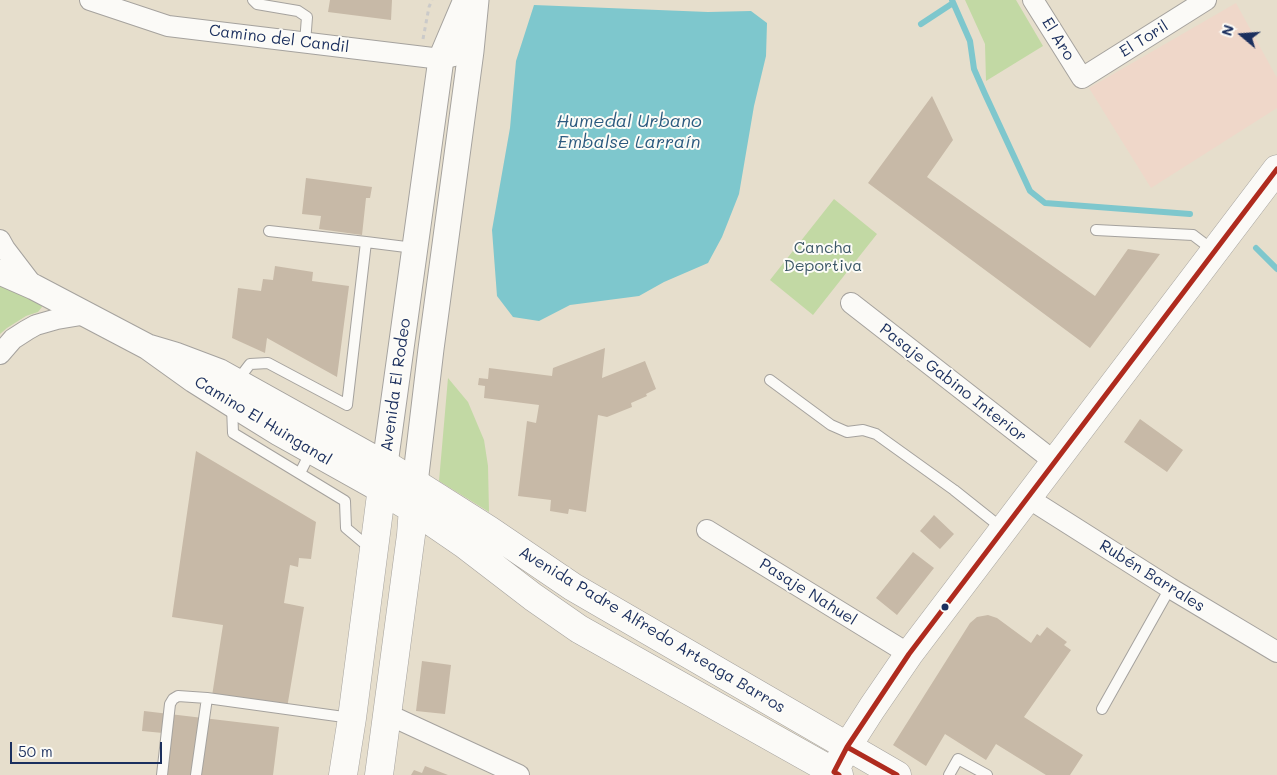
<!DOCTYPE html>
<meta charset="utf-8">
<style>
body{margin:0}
#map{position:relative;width:1277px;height:775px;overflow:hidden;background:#e6decc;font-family:Mali,sans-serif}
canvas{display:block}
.north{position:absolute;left:1217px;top:10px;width:50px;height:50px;-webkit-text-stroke:4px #fdfcf7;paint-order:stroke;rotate:288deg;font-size:14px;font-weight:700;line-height:20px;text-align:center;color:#1b2f5e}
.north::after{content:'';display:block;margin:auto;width:18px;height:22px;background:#1b2f5e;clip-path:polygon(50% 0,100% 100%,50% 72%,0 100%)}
.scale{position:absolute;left:10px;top:742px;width:152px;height:22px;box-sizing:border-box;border:2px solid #1b2f5e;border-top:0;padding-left:6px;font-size:15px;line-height:18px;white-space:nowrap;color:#1b2f5e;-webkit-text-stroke:4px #fdfcf7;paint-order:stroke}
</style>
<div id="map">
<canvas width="1277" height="775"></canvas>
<div class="north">N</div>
<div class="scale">50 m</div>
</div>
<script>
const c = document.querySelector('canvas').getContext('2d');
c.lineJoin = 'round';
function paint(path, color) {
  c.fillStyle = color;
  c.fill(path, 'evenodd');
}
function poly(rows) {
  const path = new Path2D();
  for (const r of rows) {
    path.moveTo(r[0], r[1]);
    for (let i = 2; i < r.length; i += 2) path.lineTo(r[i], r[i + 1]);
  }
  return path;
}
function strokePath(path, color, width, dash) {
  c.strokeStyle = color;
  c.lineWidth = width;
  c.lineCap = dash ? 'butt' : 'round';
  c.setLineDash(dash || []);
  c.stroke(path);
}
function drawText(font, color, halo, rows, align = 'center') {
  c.font = font + ' Mali,sans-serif';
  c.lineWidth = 4;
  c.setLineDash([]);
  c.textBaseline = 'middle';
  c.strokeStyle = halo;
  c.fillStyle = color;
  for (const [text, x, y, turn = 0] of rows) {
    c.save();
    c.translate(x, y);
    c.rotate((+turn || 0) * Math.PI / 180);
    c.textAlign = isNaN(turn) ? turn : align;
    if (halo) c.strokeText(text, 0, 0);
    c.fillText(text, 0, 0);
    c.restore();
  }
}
paint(poly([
 [1236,3,1277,78,1277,108,1151,188,1089,88]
]), '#efd7c9');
paint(poly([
 [965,0,1016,0,1043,46,986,81,985,44],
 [834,199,877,234,813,315,770,280],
 [0,284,41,304,42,307,38,312,26,316,7,328,0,334],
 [448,378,468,402,484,440,488,466,489,512,439,481]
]), '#c2d9a4');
paint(poly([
 [534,5,708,12,751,11,767,23,766,56,754,106,739,194,722,237,708,263,664,282,639,296,570,305,539,321,513,317,497,296,492,230,510,128,516,61]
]), '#7ec7cd');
strokePath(poly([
 [952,0,970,41,974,69,985,94,1030,191,1045,203,1190,214],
 [921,24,953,3],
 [1256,248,1277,269]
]), '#7ec7cd', 6);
paint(poly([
 [330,0,392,0,391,20,328,12],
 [932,96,953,140,927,177,1095,296,1128,249,1160,254,1090,348,868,183],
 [306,178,372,187,370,198,366,198,362,235,319,229,321,216,302,214],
 [275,266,313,272,312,281,349,286,337,377,267,338,265,353,232,338,238,288,261,291,263,279,273,280],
 [605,348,602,378,645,361,656,389,646,394,647,396,631,403,632,407,607,417,598,415,586,512,569,509,568,514,550,511,551,500,518,496,527,421,536,423,539,405,484,398,485,386,478,385,479,378,488,379,489,368,552,376,553,368],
 [1140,419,1183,450,1167,472,1124,442],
 [196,451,316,522,311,559,299,558,298,567,290,565,284,603,304,607,287,708,212,696,223,625,172,617],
 [934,515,954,534,940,549,920,531],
 [913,552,934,568,897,615,876,598],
 [988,615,997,618,1031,643,1037,634,1040,636,1047,627,1067,642,1064,645,1071,650,1024,717,1083,755,1070,775,1046,775,996,744,986,760,945,734,926,766,893,745,970,623,977,617],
 [422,661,451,665,445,714,416,711],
 [144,711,279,727,273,775,158,775,163,733,142,731],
 [425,766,448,775,411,775,414,770,422,773]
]), '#c7b9a7');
const service = poly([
 [253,0,257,4,298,11,307,17,305,43],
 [1096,230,1193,235,1214,251],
 [269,231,366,242],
 [770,380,831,425,847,432,863,430,876,434,954,490,1003,529],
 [237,381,250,364,268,363,347,405,366,242,414,248],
 [232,406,233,433,345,501,346,528,371,549],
 [300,473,311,451],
 [1102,709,1170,588],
 [162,775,170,704,173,699,178,696,207,698],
 [196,775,207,698,351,718],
 [949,775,958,759,987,775]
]);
const minor = poly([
 [90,0,168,26,441,59,454,56],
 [1033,0,1082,78,1206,0],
 [0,240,5,249,34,287],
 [851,303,1055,462],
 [0,354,13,339,27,330,36,325,57,319,87,314],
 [1028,498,1170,588,1277,652],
 [707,530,909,654],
 [387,714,519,775]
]);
const tertiary = poly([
 [0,272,34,287,148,347,194,380,232,404,279,433,381,490],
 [148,347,175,355,220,372,385,464,441,59,466,0],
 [415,483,431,349,471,51,476,0]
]);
const secondary = poly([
 [381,490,413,509,464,544,533,597,579,629,839,775],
 [343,775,352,718,385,464,489,530,573,587,897,775],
 [379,775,411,535,414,494],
 [832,775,847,747,872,708,909,654,1277,169]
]);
strokePath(service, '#a5a29e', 12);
strokePath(minor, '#a5a29e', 22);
strokePath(tertiary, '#a5a29e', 27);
strokePath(secondary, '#a5a29e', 29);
strokePath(poly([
 [423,39,429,7,432,0]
]), '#cbcac9', 3, [4, 4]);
strokePath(service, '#fbfaf7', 10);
strokePath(minor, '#fbfaf7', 20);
strokePath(tertiary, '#fbfaf7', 25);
strokePath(secondary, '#fbfaf7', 28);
strokePath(poly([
 [847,747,897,775],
 [839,775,834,772,847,747,909,654,1277,169]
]), '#af2b1e', 5);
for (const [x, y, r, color] of [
 [945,607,4.5,"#1b2f5e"]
]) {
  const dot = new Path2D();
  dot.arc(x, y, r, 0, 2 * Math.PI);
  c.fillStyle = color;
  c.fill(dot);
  strokePath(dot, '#fdfcf7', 2);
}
drawText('16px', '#1b2f5e', '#fdfcf7', [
 ["Camino del Candil",279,39,7],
 ["El Aro",1058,39,58],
 ["El Toril",1144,39,-32],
 ["Pasaje Gabino Interior",953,383,38],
 ["Avenida El Rodeo",396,385,-82],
 ["Camino El Huinganal",263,421,31],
 ["Rubén Barrales",1152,576,32],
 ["Pasaje Nahuel",808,592,32],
 ["Avenida Padre Alfredo Arteaga Barros",652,630,31]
]);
drawText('16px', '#3d5868', '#fdfcf7', [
 ["Cancha",823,248],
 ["Deportiva",823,266]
]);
drawText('italic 18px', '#2c5a7f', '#fdfcf7', [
 ["Humedal Urbano",629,121],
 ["Embalse Larraín",629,142]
]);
</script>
